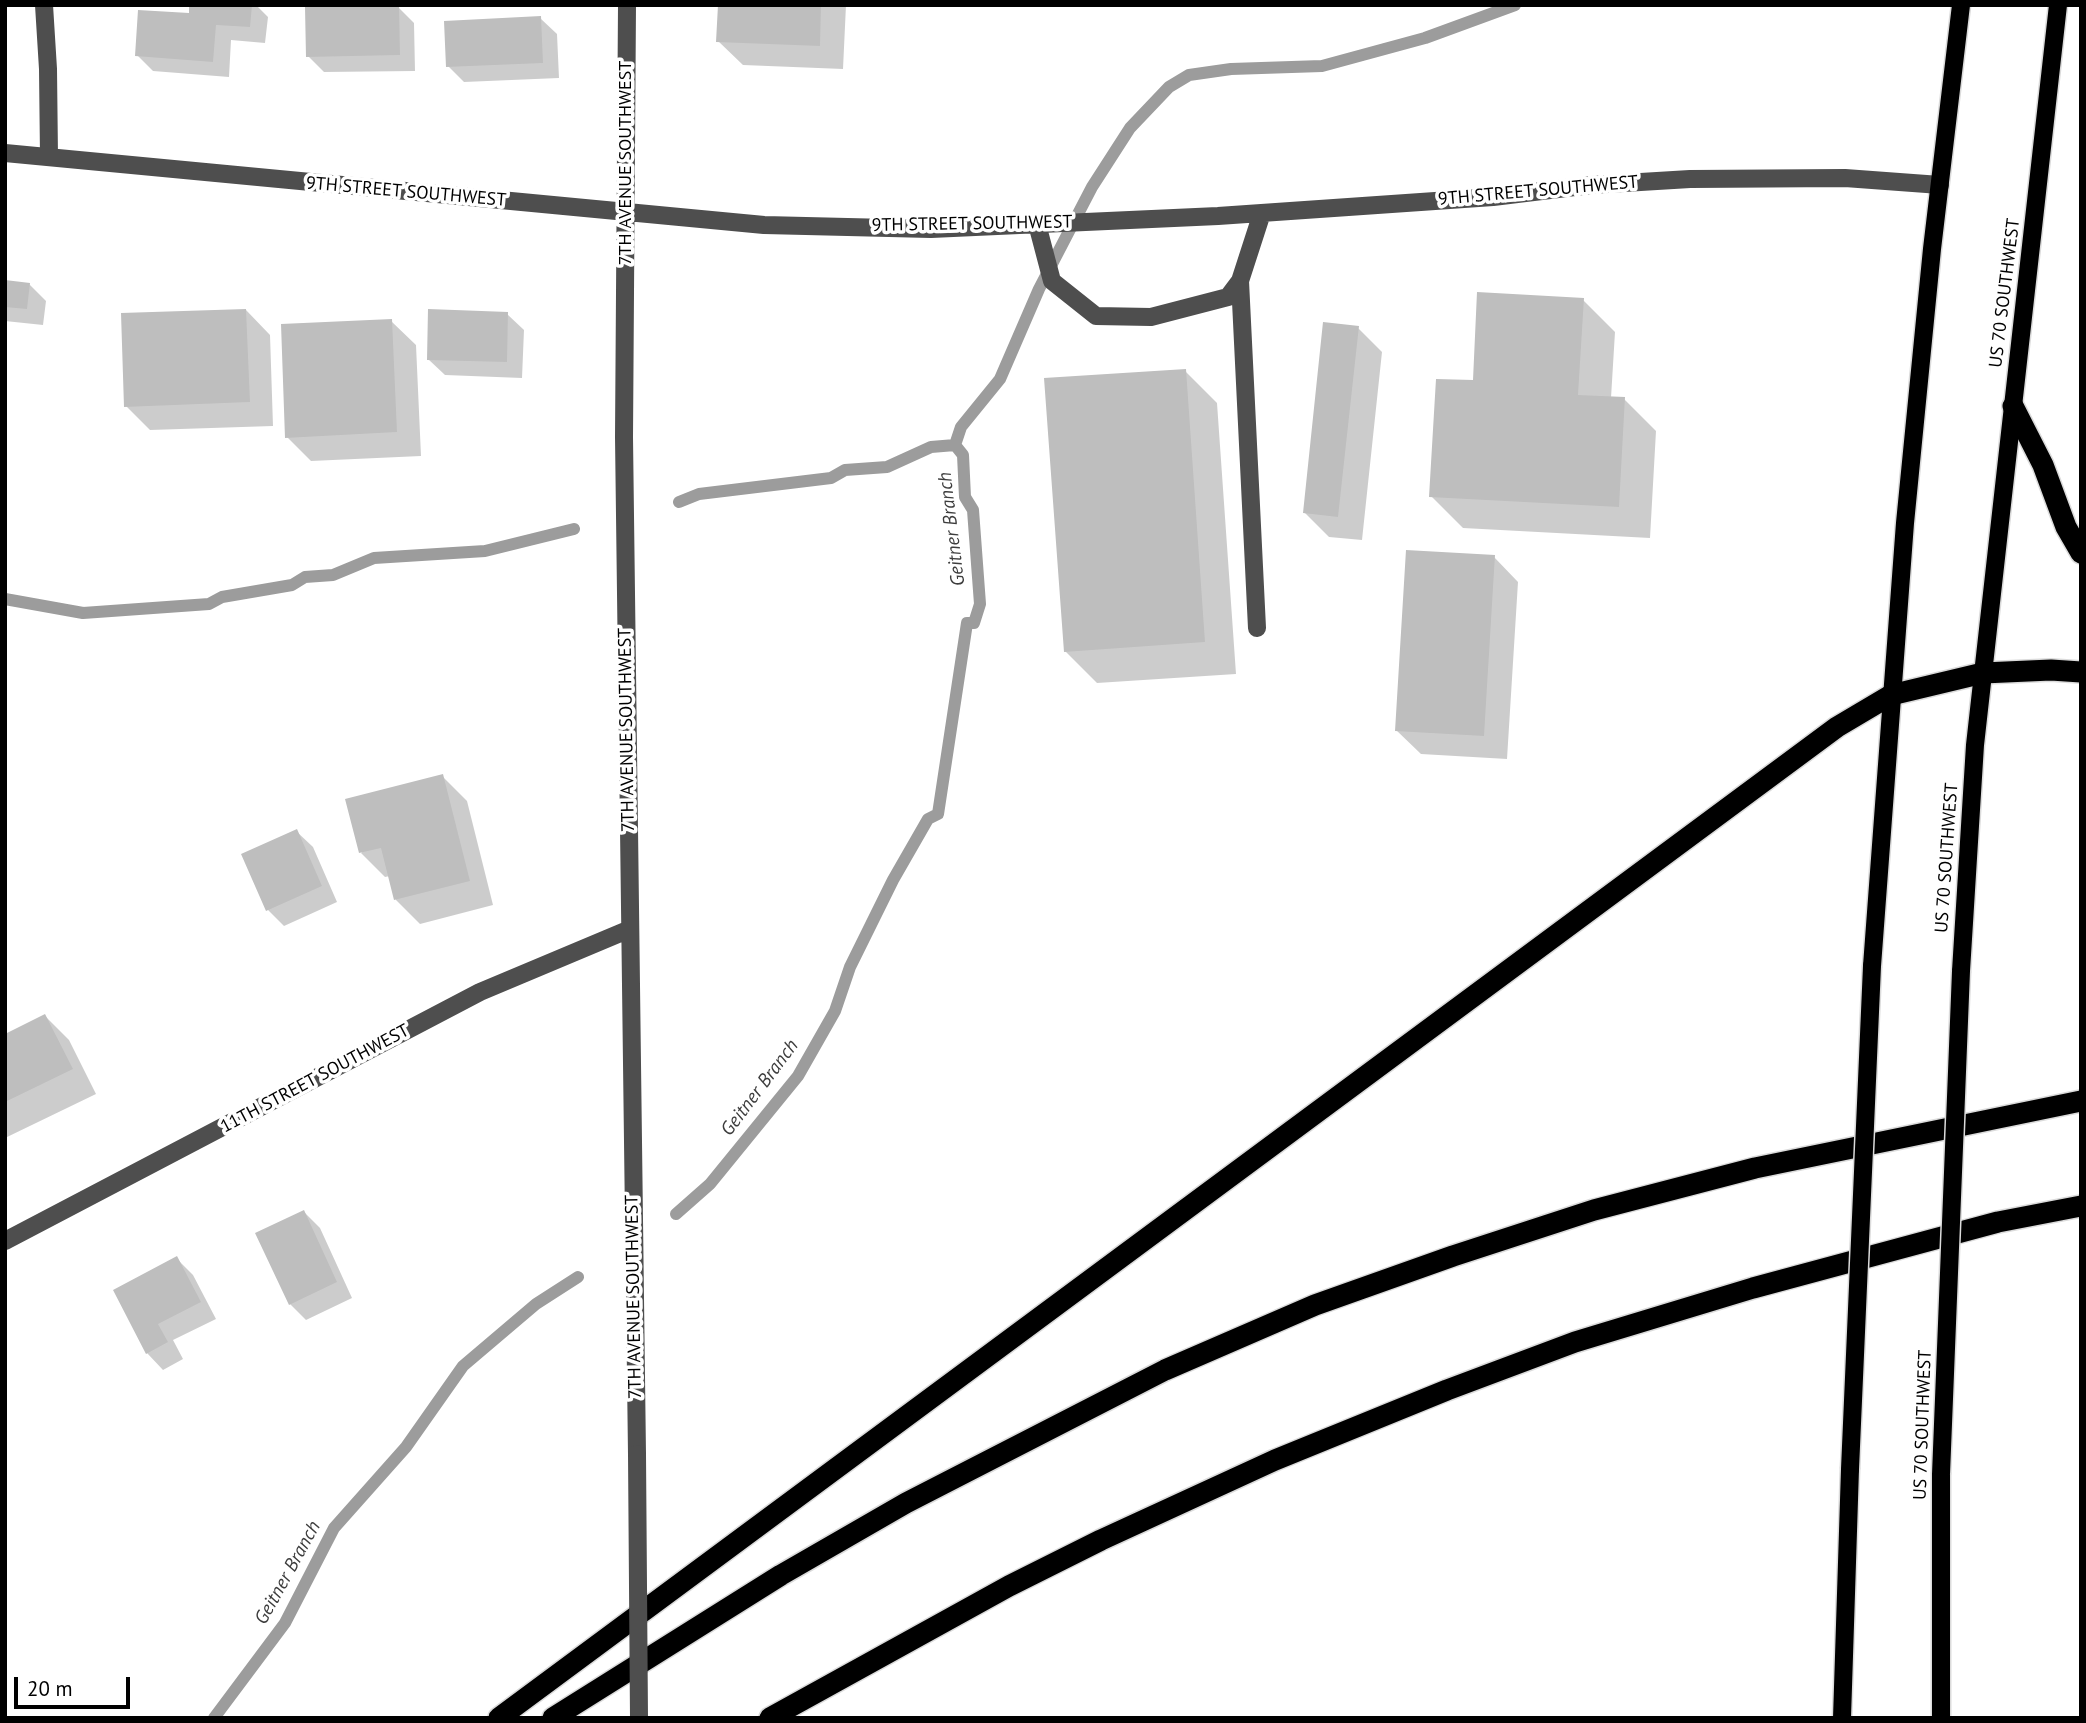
<!DOCTYPE html>
<style>
body{margin:0}
#map{position:relative;width:2086px;height:1723px;overflow:hidden;background:#fff;font-family:"PT Sans",sans-serif}
canvas{display:block}
.frame{position:absolute;inset:0;border:7px solid #000;pointer-events:none}
.scale{position:absolute;left:14px;top:1677px;width:116px;height:32px;box-sizing:border-box;border:4px solid #000;border-top:0;padding-left:9px;font-size:21px;line-height:24px;white-space:nowrap;color:#000;-webkit-text-stroke:5px #fff;paint-order:stroke}
</style>
<div id="map">
<canvas width="2086" height="1723"></canvas>
<div class="frame"></div>
<div class="scale">20 m</div>
</div>
<script>
const c = document.querySelector('canvas').getContext('2d');
c.lineJoin = 'round';
function paint(path, color) {
  c.fillStyle = color;
  c.fill(path, 'evenodd');
}
function poly(rows) {
  const path = new Path2D();
  for (const r of rows) {
    path.moveTo(r[0], r[1]);
    for (let i = 2; i < r.length; i += 2) path.lineTo(r[i], r[i + 1]);
  }
  return path;
}
function strokePath(path, color, width, dash) {
  c.strokeStyle = color;
  c.lineWidth = width;
  c.lineCap = dash ? 'butt' : 'round';
  c.setLineDash(dash || []);
  c.stroke(path);
}
function drawText(font, color, halo, rows, align = 'center') {
  c.font = font + ' "PT Sans",sans-serif';
  c.lineWidth = 7;
  c.setLineDash([]);
  c.textBaseline = 'middle';
  c.strokeStyle = halo;
  c.fillStyle = color;
  for (const [text, x, y, turn = 0] of rows) {
    c.save();
    c.translate(x, y);
    c.rotate((+turn || 0) * Math.PI / 180);
    c.textAlign = isNaN(turn) ? turn : align;
    if (halo) c.strokeText(text, 0, 0);
    c.fillText(text, 0, 0);
    c.restore();
  }
}
paint(poly([
 [191,5,256,5,268,17,265,43,231,40,229,77,153,71,137,55,190,15],
 [720,5,846,5,843,69,743,65,718,41],
 [398,7,414,23,415,71,324,72,308,56],
 [540,18,557,34,559,78,464,82,448,66],
 [5,282,29,284,46,301,43,325,5,321],
 [1583,300,1615,332,1611,398,1624,399,1656,431,1650,538,1463,528,1431,496,1474,382],
 [246,310,270,335,273,426,150,430,126,406],
 [507,314,524,330,522,378,445,375,428,359],
 [391,321,416,345,421,456,311,461,287,437],
 [1358,328,1382,352,1362,540,1329,537,1305,513],
 [1185,371,1217,403,1236,674,1097,683,1065,651],
 [1494,557,1518,582,1507,759,1421,754,1396,730],
 [442,776,467,801,493,905,420,924,396,900,390,876,385,877,361,853],
 [296,831,313,847,337,902,284,926,268,910],
 [45,1016,69,1040,96,1094,5,1138,5,1036],
 [304,1212,320,1228,352,1298,306,1320,290,1304],
 [177,1259,193,1275,216,1319,173,1340,183,1359,163,1370,147,1353,115,1291]
]), '#0003');
strokePath(poly([
 [955,445,961,427,1000,379,1039,289,1092,187,1130,128,1169,87,1189,75,1231,69,1322,66,1425,38,1515,5],
 [679,502,699,494,831,478,845,470,887,467,931,447,955,445],
 [5,599,83,613,209,604,222,597,292,585,305,577,333,575,374,558,485,551,574,529],
 [676,1214,710,1184,798,1076,835,1011,850,967,893,880,928,819,938,814,967,623,974,623,980,604,973,510,965,497,963,455,955,445],
 [214,1718,285,1623,334,1528,406,1447,463,1366,536,1304,578,1277]
]), '#9c9c9c', 12);
paint(poly([
 [189,5,252,5,250,27,216,25,213,62,135,56,138,10,189,13],
 [387,5,399,5,400,55,306,57,305,7],
 [718,5,821,5,820,46,716,42],
 [541,16,543,63,446,67,444,21],
 [5,280,30,283,27,309,5,307],
 [1477,292,1584,298,1578,395,1625,397,1619,507,1429,497,1436,379,1473,380],
 [246,309,250,402,124,407,121,313],
 [428,309,508,312,507,362,427,360],
 [392,319,397,432,285,438,281,324],
 [1323,322,1359,326,1338,517,1303,513],
 [1186,369,1205,642,1064,652,1044,378],
 [1406,550,1495,555,1484,736,1395,731],
 [443,774,470,881,394,900,381,848,359,853,345,799],
 [297,829,322,886,266,911,241,854],
 [45,1014,73,1069,5,1102,5,1034],
 [304,1210,337,1282,289,1305,255,1233],
 [177,1256,201,1302,158,1324,168,1342,146,1354,113,1290]
]), '#bebebe');
const major = poly([
 [1872,966,1905,523,1932,249,1961,5],
 [1961,971,1975,745,2058,5],
 [1842,1718,1850,1469],
 [1941,1718,1941,1474]
]);
const highway = poly([
 [2013,406,2043,465,2066,527,2081,553],
 [499,1718,1837,727,1891,695,1983,673,2051,670,2081,672],
 [553,1718,781,1575,906,1503,1165,1370,1315,1305,1453,1256,1594,1210,1755,1168,2081,1101],
 [770,1718,1009,1586,1101,1540,1275,1460,1447,1390,1575,1342,1753,1288,1998,1222,2081,1206]
]);
strokePath(major, '#dbdbdb', 21);
strokePath(highway, '#dbdbdb', 24);
strokePath(poly([
 [44,5,48,69,49,157],
 [627,5,624,437,637,1454],
 [5,153,764,225,931,229,1218,216,1493,197,1591,185,1690,179,1845,178,1940,185],
 [1037,224,1052,281,1096,316,1151,317,1228,297,1240,281,1262,213],
 [1240,281,1257,628],
 [5,1241,480,992,630,929]
]), '#4e4e4e', 18);
strokePath(major, '#000', 18);
strokePath(highway, '#000', 21);
const majorBridge = poly([
 [1850,1469,1872,966],
 [1941,1474,1961,971]
]);
strokePath(majorBridge, '#dbdbdb', 21, []);
strokePath(poly([
 [637,1454,639,1718]
]), '#4e4e4e', 18);
strokePath(majorBridge, '#000', 18);
drawText('18px', '#000', '#fff', [
 ["7TH AVENUE SOUTHWEST",626,163,-90],
 ["9TH STREET SOUTHWEST",1538,191,-5],
 ["9TH STREET SOUTHWEST",406,192,5],
 ["9TH STREET SOUTHWEST",972,224,-1],
 ["US 70 SOUTHWEST",2005,293,-83],
 ["7TH AVENUE SOUTHWEST",627,730,-91],
 ["US 70 SOUTHWEST",1947,858,-86],
 ["11TH STREET SOUTHWEST",315,1079,-28],
 ["7TH AVENUE SOUTHWEST",634,1297,-91],
 ["US 70 SOUTHWEST",1923,1425,-88]
]);
drawText('italic 19px', '#3d3d3d', '#fff', [
 ["Geitner Branch",952,529,-97],
 ["Geitner Branch",760,1088,-53],
 ["Geitner Branch",288,1573,-61]
]);
</script>
